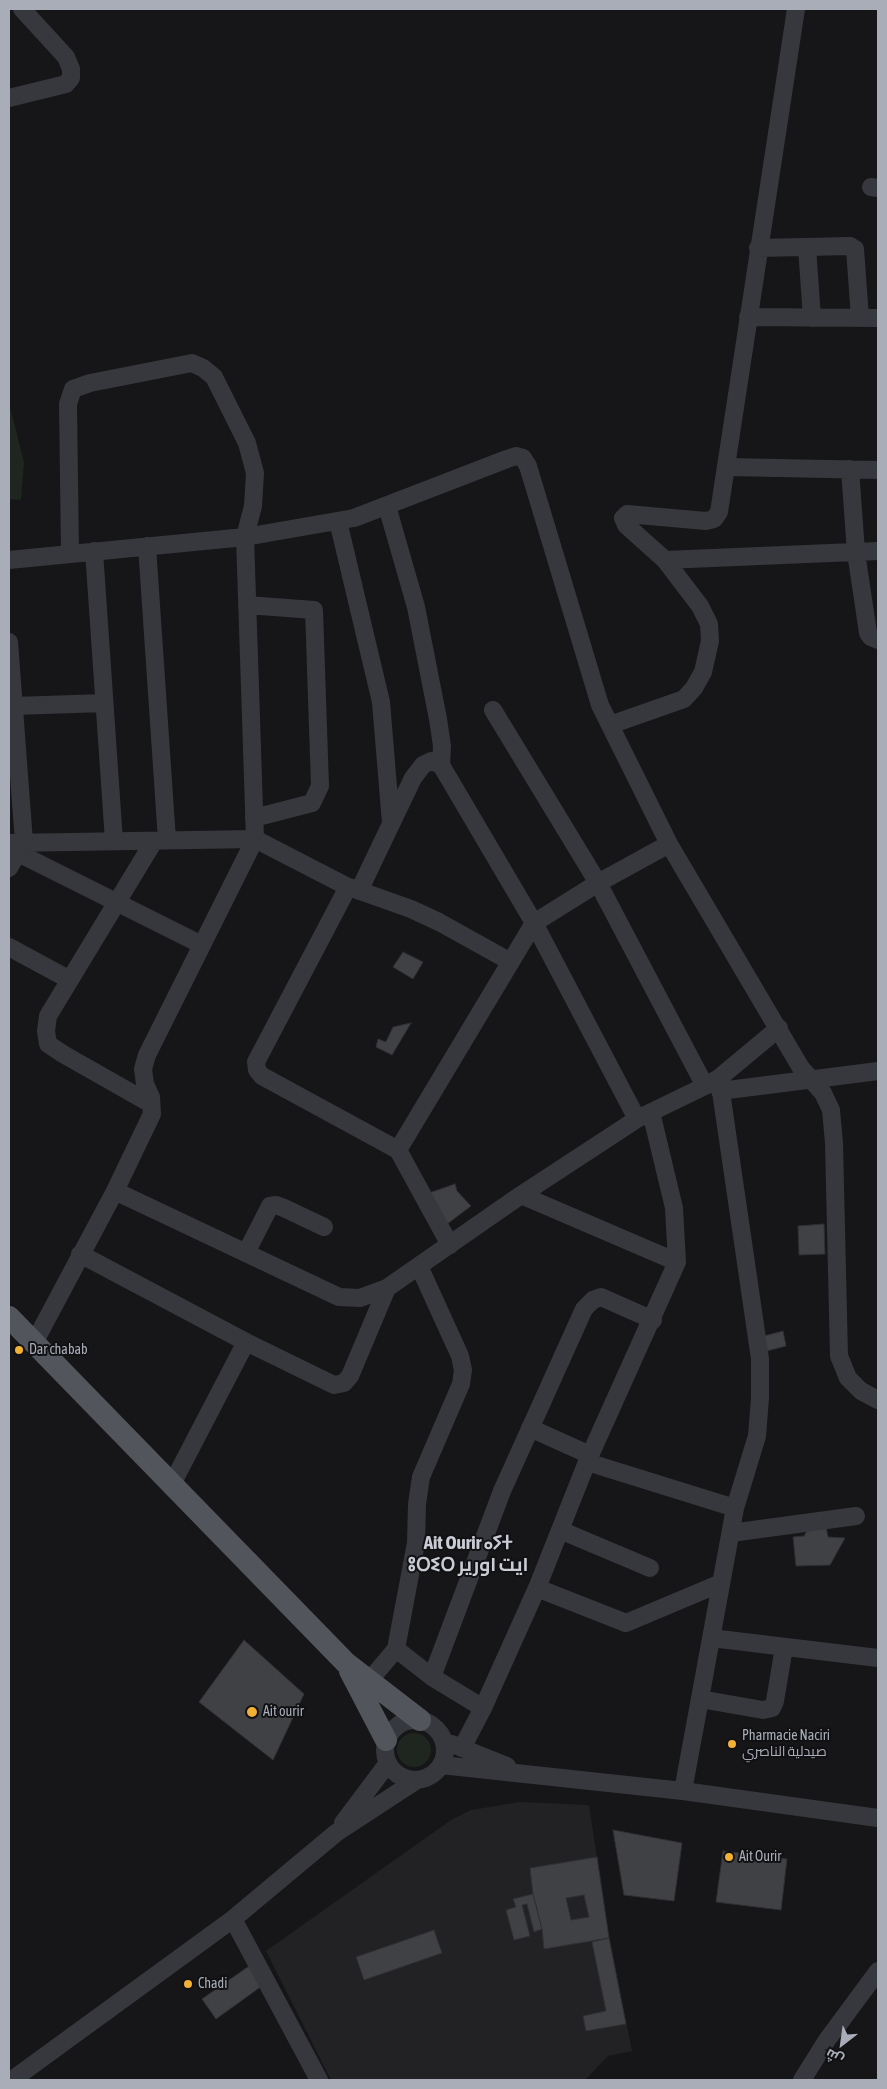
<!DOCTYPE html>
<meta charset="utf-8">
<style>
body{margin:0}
#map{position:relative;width:887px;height:2089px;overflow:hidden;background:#161618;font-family:"Asap Condensed",Cairo,sans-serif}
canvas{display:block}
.frame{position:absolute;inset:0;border:10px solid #a8adb8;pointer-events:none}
.north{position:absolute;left:817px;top:2019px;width:50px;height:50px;-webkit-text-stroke:4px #111113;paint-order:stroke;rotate:210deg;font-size:14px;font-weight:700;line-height:20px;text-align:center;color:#a8adb8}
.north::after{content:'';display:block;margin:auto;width:18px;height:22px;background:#a8adb8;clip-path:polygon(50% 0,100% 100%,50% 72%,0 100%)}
</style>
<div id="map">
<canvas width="887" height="2089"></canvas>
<div class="frame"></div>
<div class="north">ش</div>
</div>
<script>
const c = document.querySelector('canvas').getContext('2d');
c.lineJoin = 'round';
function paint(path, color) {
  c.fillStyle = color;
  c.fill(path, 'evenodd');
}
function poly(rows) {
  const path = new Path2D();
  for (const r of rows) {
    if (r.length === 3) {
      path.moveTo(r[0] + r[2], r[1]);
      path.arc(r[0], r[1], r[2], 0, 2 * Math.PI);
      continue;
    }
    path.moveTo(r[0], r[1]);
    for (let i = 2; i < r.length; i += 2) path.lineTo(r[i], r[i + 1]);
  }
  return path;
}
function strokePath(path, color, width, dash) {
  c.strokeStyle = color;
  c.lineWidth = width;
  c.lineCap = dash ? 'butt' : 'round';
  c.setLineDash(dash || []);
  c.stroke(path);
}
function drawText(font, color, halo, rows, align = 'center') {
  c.font = font + ' "Asap Condensed",Cairo,"Noto Sans Tifinagh",sans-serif';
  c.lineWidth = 4;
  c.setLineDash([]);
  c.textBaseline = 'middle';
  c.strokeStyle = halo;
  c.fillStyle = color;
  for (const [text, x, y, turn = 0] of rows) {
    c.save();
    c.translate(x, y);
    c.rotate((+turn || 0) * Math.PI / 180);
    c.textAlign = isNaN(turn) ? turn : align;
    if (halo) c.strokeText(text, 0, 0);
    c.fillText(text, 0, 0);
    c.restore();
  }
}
paint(poly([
 [520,1802,589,1805,609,1938,632,2051,608,2056,585,2080,331,2080,266,1951,451,1820,471,1810]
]), '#222225');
paint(poly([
 [9,403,24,462,21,500,9,499],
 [414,1750,17]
]), '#1e261f');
const building = poly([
 [403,952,423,962,413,979,393,967,403,952],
 [411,1023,392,1055,376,1047,378,1039,386,1042,393,1027,411,1023],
 [455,1184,457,1191,471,1206,447,1224,429,1193,455,1184],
 [824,1224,825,1254,799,1255,798,1226,824,1224],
 [783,1331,786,1346,767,1351,764,1336,783,1331],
 [825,1522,828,1537,845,1538,830,1565,796,1566,793,1537,804,1536,810,1526,825,1522],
 [244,1640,304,1694,273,1760,199,1702,244,1640],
 [613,1830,682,1843,674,1901,624,1895,613,1830],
 [723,1851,787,1859,781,1910,716,1902,723,1851],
 [597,1857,609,1938,544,1949,542,1929,533,1894,530,1868,597,1857],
 [584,1895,589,1917,571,1920,566,1898,584,1895],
 [533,1894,542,1929,534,1932,527,1904,522,1905,530,1936,514,1940,506,1910,516,1907,513,1899,533,1894],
 [434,1930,442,1953,364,1980,356,1957,434,1930],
 [609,1938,626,2024,586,2031,583,2016,606,2011,592,1942,609,1938],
 [252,1964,266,1983,216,2019,202,1999,252,1964]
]);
paint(building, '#404145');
strokePath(building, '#303034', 1);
strokePath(poly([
 [9,98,66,84,71,78,71,69,66,57,22,9],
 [871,187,878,188],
 [807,247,812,318],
 [758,248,850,246,855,249,860,318],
 [748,317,878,318],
 [727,467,878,470],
 [850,469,856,552,868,633,871,637,878,640],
 [387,506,416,607,438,719,442,746,441,765],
 [338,521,381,702,391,823],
 [147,546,167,840],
 [94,551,114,841],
 [9,560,245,537,354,518,507,459,516,456,523,458,528,466,600,705,669,844,801,1068,823,1093,831,1110,834,1143,839,1356,848,1378,861,1391,878,1400],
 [665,560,878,551],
 [247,605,314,610,320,786,312,803,254,818],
 [9,642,24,842,9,868],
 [14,706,104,703],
 [493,710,598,883,705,1086],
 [610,725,684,699,694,688,703,672,710,641,709,624,700,606,665,560,626,525,623,518,627,514,706,521,714,519,719,512,796,9],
 [9,843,255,839,348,887,256,1062,257,1070,262,1076,398,1150,450,1245],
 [18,853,202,945],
 [349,887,411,909,439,922,511,962],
 [359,891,413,778,423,765,431,761,441,765,534,923,637,1119],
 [9,947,70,980],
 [720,1091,878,1071],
 [151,1104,63,1054,48,1044,46,1031,48,1016,154,841],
 [398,1150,534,923,598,883,669,844],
 [115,1191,339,1297,360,1298,387,1288,521,1195,637,1119,705,1086,719,1078,779,1028],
 [521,1195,677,1262],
 [246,1253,270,1206,276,1205,284,1208,324,1227],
 [80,1254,246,1342],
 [34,1343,115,1191,152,1114,151,1097,145,1084,143,1069,147,1055,255,839,245,537,253,506,255,473,247,443,214,377,203,368,192,363,90,383,73,389,68,404,70,553],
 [530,1428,590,1455],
 [587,1462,735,1508],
 [172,1484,246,1342,334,1385,344,1383,350,1376,387,1288],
 [560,1530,650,1568],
 [731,1533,856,1516],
 [537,1588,626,1623,721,1583],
 [711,1638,878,1658],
 [396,1649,432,1677,483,1708],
 [432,1677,502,1491,584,1309,593,1300,601,1297,653,1320],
 [369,1681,396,1649,416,1543,417,1504,421,1477,461,1384,463,1370,460,1356,419,1266],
 [700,1699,763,1710,772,1708,775,1701,784,1647],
 [415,1750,30],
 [452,1744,507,1766],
 [462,1748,483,1708,537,1588,587,1462,677,1262,674,1208,651,1112],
 [441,1765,683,1791,878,1818],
 [683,1791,735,1508,757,1436,760,1398,760,1359,719,1078],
 [343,1823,388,1763],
 [233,1919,319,2080],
 [12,2080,233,1919,336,1833,417,1780],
 [802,2080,827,2040,878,1971]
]), '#37383d', 18);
strokePath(poly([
 [9,1317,346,1663,420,1720],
 [350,1671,386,1740]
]), '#53555c', 22);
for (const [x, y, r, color] of [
 [19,1350,5,"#f2b134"],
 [252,1712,6,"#f2b134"],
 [732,1744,5,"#f2b134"],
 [729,1857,5,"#f2b134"],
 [188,1984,5,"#f2b134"]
]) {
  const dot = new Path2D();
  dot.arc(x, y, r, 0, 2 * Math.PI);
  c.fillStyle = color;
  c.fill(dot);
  strokePath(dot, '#111113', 2);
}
drawText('14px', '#a8adb8', '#111113', [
 ["Dar chabab",29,1350],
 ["Ait ourir",263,1712],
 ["Pharmacie Naciri",742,1736],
 ["صيدلية الناصري",742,1752],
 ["Ait Ourir",739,1857],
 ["Chadi",198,1984]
], 'left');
drawText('bold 19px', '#c9ccd4', '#111113', [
 ["Ait Ourir ⴰⵢⵜ",468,1543],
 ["ⵓⵔⵉⵔ ايت اورير",468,1565]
]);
</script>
